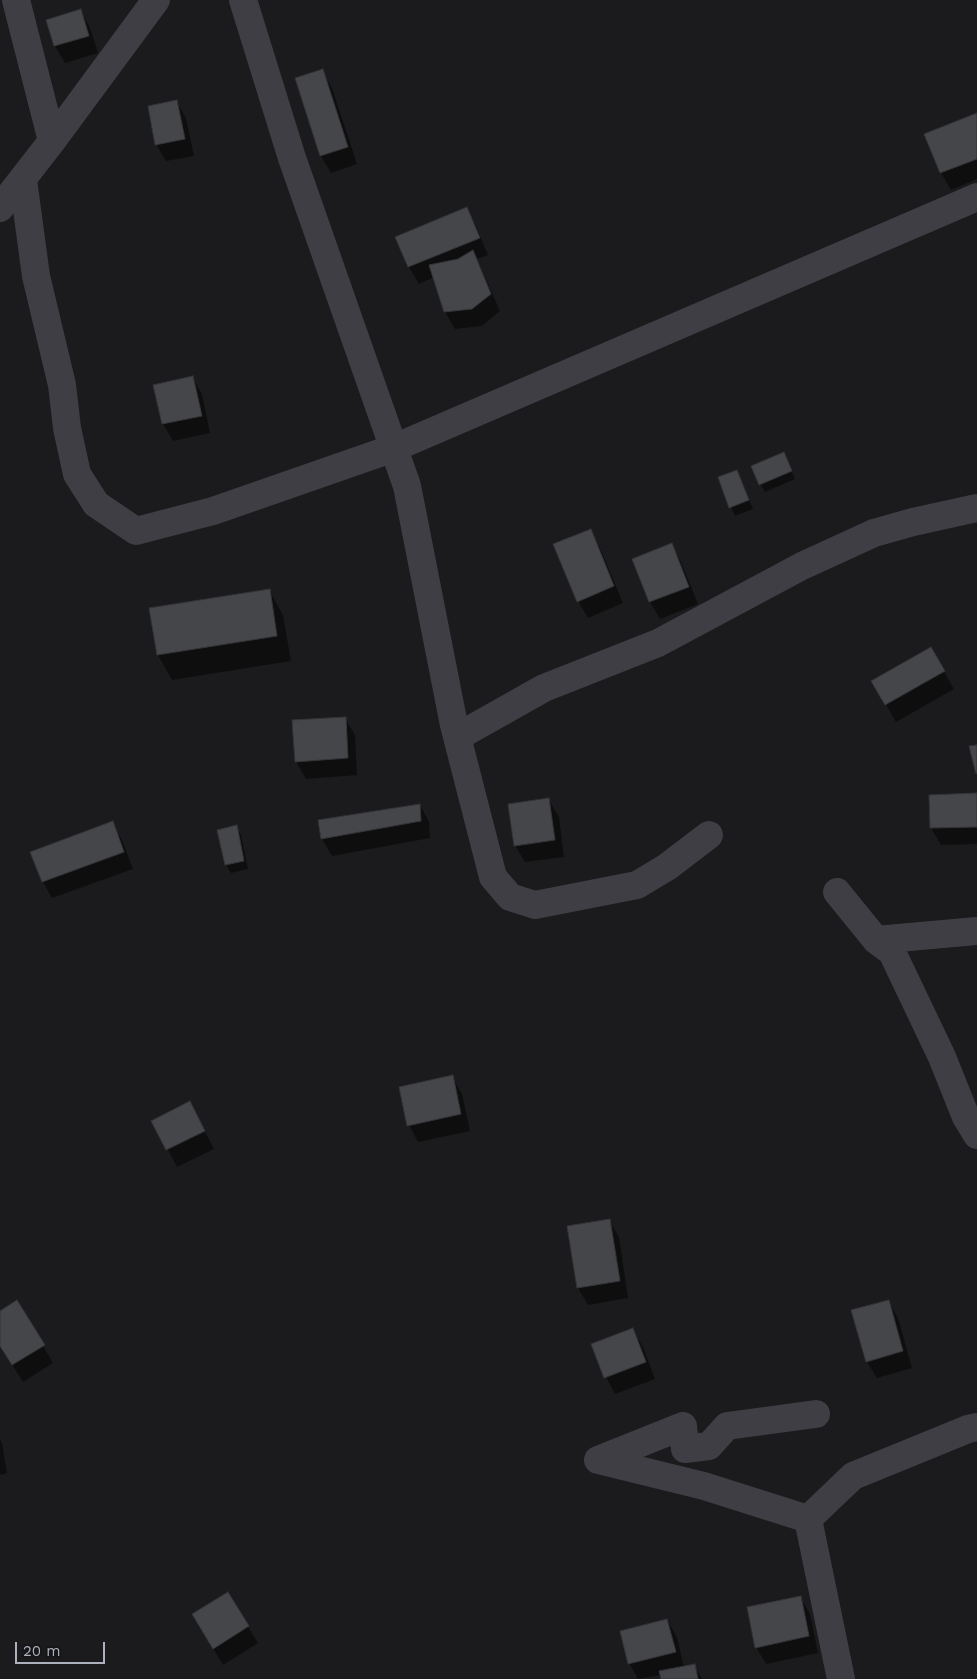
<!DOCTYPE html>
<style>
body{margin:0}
#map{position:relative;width:977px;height:1679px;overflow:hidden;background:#1b1b1d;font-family:"Work Sans",sans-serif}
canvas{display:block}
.scale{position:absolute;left:15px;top:1642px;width:90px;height:22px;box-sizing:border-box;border:2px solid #adb1bd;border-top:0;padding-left:6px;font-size:15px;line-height:18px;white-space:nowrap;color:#adb1bd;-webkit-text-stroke:4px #161618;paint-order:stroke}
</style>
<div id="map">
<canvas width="977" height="1679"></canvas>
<div class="scale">20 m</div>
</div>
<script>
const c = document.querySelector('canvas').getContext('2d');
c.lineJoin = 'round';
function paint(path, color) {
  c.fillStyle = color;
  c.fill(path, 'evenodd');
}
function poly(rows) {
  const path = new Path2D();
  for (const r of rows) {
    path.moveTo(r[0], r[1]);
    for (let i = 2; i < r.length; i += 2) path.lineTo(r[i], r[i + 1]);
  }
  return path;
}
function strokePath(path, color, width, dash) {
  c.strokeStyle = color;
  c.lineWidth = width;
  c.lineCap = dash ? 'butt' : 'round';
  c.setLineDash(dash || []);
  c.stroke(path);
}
paint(poly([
 [81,11,90,28,98,53,65,63,55,46,47,21],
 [322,71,332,88,357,164,331,173,321,156,296,79],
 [176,101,186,118,194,156,166,161,156,144],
 [977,115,977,179,951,190,941,173,926,135],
 [467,209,476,226,488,255,477,259,500,311,482,326,455,329,445,312,434,277,419,284,409,267],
 [192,377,202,394,210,433,173,441,163,424],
 [788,462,795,479,765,492,760,484],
 [736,471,753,509,735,516,719,478],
 [590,531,600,548,623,603,588,618,578,601],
 [672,545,681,562,698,604,660,619,650,602,634,559],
 [269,590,283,615,291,661,172,680,158,655,151,609],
 [931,649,954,689,896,722,873,682],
 [345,718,355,735,357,775,306,779,296,762],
 [977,795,977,844,941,845,931,828],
 [549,800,559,817,564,857,525,862,515,845],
 [420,805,429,822,430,838,332,856,322,839],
 [112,823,122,840,133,869,52,898,43,882],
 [236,827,241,835,248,869,231,873,226,865,219,831],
 [452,1077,462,1094,470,1131,418,1142,409,1125],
 [199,1120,214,1149,177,1167,153,1121],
 [609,1220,619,1237,628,1298,588,1305,578,1288],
 [888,1301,898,1318,912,1368,877,1378,867,1362],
 [17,1302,53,1363,23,1382,0,1345,0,1312],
 [633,1330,643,1347,655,1379,615,1394,606,1377,593,1345],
 [0,1439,2,1443,7,1473,0,1475],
 [800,1597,810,1614,818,1653,766,1664,756,1647],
 [667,1620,677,1637,684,1667,694,1665,702,1679,662,1679,661,1675,638,1679,629,1663],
 [248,1627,258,1643,223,1665,203,1632]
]), '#0007');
const building = poly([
 [81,9,89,36,54,46,46,20,81,9],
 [323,69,348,147,320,156,295,78,323,69],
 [177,100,185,139,155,145,148,106,177,100],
 [977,113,977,159,940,173,924,134,977,113],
 [467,207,480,238,408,267,395,237,467,207],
 [473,250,491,294,472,309,444,312,429,265,458,259,473,250],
 [193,376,202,416,162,424,153,385,193,376],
 [784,452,792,471,759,485,751,466,784,452],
 [737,470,749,500,729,508,718,477,737,470],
 [591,529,614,586,577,602,553,544,591,529],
 [672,543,689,587,649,602,632,559,672,543],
 [270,589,277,636,157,655,149,608,270,589],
 [931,647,945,671,885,705,871,681,931,647],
 [346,717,348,758,295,762,292,720,346,717],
 [977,745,977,773,976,774,969,746,977,745],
 [977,793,977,827,930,828,929,795,977,793],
 [549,798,555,840,514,846,508,804,549,798],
 [420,804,421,821,321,839,318,820,420,804],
 [113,821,124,852,42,882,30,852,113,821],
 [237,825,244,861,225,865,217,830,237,825],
 [453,1075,461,1114,407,1126,399,1087,453,1075],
 [190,1101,205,1131,166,1150,151,1121,190,1101],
 [610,1219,620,1281,577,1288,567,1226,610,1219],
 [17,1300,45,1345,12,1365,0,1346,0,1311,17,1300],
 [889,1300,903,1351,866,1362,851,1310,889,1300],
 [633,1328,646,1362,604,1378,591,1344,633,1328],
 [228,1592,249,1626,213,1649,192,1614,228,1592],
 [801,1596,809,1636,755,1648,747,1607,801,1596],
 [667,1619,676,1652,628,1664,620,1631,667,1619],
 [695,1664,698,1679,661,1679,659,1671,695,1664]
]);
paint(building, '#45464a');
strokePath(building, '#353539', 1);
strokePath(poly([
 [16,0,52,141],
 [243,0,292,158,407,486,454,725,493,877,510,897,535,905,637,885,667,867,709,835],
 [23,180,36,276,62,385,67,428,77,474,96,504,136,531,213,511,394,448,977,197],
 [0,208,52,141,156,0],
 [457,737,544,688,658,643,802,566,874,533,913,522,977,508],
 [837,892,876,940,892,952,942,1057,966,1117,977,1135],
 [876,940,977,931],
 [808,1519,704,1486,598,1460,683,1426,685,1449,709,1446,727,1426,816,1414],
 [841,1679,808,1519,853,1476,968,1429,977,1427]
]), '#3e3e44', 28);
</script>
